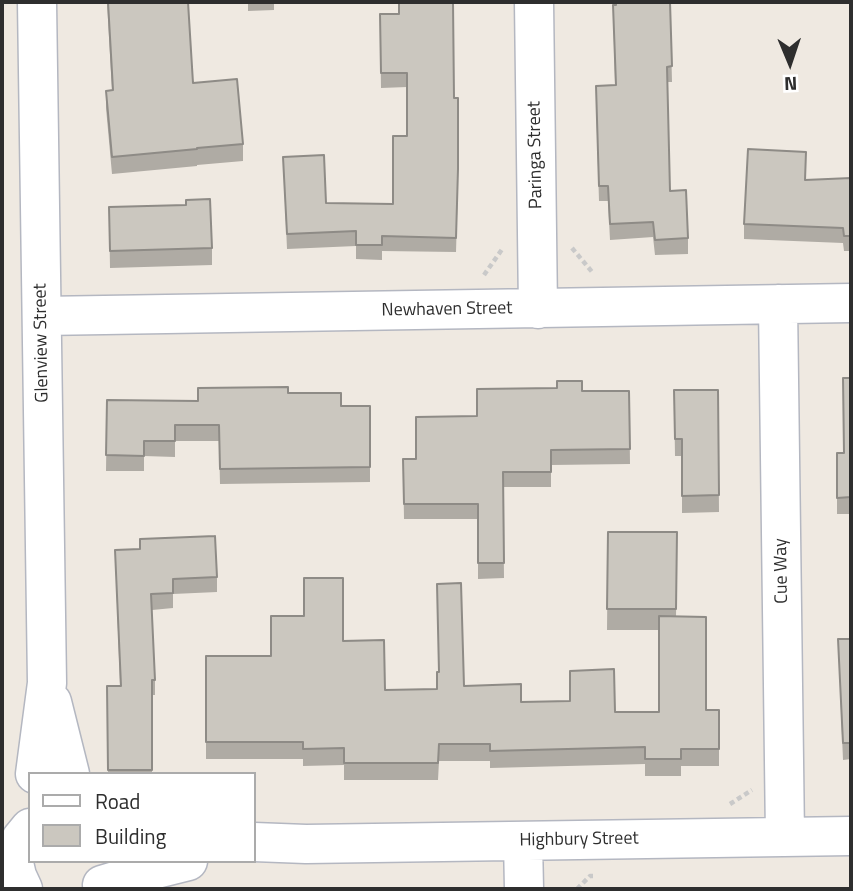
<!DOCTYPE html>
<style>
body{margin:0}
#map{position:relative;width:853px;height:891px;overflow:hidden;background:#efe9e1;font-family:"Titillium Web",sans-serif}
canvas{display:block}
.frame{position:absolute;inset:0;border:4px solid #2e2e2e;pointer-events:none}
.legend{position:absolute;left:28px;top:772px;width:228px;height:91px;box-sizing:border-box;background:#fff;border:2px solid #ababab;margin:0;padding:9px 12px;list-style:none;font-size:21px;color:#2e2e2e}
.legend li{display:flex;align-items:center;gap:14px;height:35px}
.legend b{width:35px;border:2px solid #ababab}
.north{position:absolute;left:755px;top:28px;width:70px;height:70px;-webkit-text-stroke:5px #fff;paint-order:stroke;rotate:178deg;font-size:19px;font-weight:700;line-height:28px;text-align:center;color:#2e2e2e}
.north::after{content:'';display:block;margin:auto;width:24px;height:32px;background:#2e2e2e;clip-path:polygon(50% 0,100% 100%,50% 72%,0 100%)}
</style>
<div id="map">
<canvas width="853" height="891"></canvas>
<div class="frame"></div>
<ul class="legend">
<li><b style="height:9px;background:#fff"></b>Road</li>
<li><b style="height:19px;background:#cbc7bf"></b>Building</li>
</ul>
<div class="north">N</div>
</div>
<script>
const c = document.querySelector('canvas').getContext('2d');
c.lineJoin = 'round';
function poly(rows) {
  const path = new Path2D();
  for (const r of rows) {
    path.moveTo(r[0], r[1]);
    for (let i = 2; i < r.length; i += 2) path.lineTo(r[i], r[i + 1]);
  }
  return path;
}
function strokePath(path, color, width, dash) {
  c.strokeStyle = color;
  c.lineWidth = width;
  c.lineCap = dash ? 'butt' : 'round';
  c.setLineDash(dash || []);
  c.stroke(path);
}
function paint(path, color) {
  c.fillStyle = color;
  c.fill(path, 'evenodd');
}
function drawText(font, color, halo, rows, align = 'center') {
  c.font = font + ' "Titillium Web",sans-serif';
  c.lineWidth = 5;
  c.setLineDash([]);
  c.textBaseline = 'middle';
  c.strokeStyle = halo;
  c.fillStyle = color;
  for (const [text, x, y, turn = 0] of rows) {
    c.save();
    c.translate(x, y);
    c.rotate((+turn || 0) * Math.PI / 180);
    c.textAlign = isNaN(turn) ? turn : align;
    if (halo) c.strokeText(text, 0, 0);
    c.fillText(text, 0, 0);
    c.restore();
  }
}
const minor = poly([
 [534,2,538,309],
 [778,304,785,837],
 [42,316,851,303],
 [52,702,70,774],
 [35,774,47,683,37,2],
 [523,841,524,889],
 [254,842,306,844,851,836],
 [102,885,152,870,188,861],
 [23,889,17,876,14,863,16,851,21,839,30,828]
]);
strokePath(minor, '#b4b7c1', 41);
strokePath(poly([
 [572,248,593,273],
 [484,275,503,248],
 [730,804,752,790],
 [577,889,590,876,593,876]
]), '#c9c9c9', 4.5, [5, 3.5]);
strokePath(minor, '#fff', 38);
paint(poly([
 [107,2,188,2,193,83,243,144,243,161,197,165,197,166,112,174,106,108,106,91,112,91],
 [248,2,274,2,274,10,248,11],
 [615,2,670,2,672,82,667,82,670,191,688,238,688,254,655,255,653,237,610,240,608,201,599,201,596,102,615,85,613,5,615,5],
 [380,14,454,98,458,183,456,252,382,251,382,260,356,259,356,246,287,249,283,157,326,203,393,204,407,136,407,87,381,88],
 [851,178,851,251,844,251,843,243,744,239,744,224,806,180],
 [109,207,212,248,212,265,110,268],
 [851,378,851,514,837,514,837,453,844,453],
 [674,390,718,390,719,512,682,513,682,456,675,456],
 [582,391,629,391,630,464,551,465,551,487,503,487,504,578,478,579,478,519,404,519,403,459,416,459,477,416],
 [288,393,341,406,370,406,370,482,220,484,219,441,175,441,175,457,144,456,144,471,106,471,107,400,198,401],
 [608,532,677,532,676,617,706,710,719,710,719,766,681,766,681,776,645,776,645,764,490,768,490,761,439,761,438,780,344,780,344,765,303,766,303,759,206,759,206,656,271,656,343,641,385,690,437,689,464,686,521,702,615,712,659,712,659,630,607,630],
 [115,550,217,577,217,592,173,594,173,608,152,610,155,680,155,695,152,695,152,774,108,774,107,686,120,686],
 [838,639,851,639,851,759,843,760]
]), '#afaba4');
const building = poly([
 [108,2,188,2,193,83,237,79,243,144,197,148,197,149,112,157,106,91,113,90,108,2],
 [399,2,453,2,454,98,458,98,458,169,456,238,382,236,382,245,356,245,356,231,287,234,283,157,324,155,326,203,393,204,393,136,407,136,407,73,381,73,380,14,399,14,399,2],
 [616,2,670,2,672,66,667,67,670,191,686,190,688,238,655,240,653,222,610,224,608,186,599,186,596,86,616,85,613,5,616,5,616,2],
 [748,149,806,152,805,180,851,178,851,236,844,236,843,228,744,224,748,149],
 [210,199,212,248,110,251,109,207,186,205,186,200,210,199],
 [843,378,851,378,851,497,837,498,837,453,844,453,843,378],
 [557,381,582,381,582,391,629,391,630,449,551,450,551,472,503,472,504,563,478,563,478,504,404,504,403,459,416,459,416,417,477,416,477,389,557,388,557,381],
 [288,387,288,393,341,393,341,406,370,406,370,467,220,469,219,425,175,425,175,441,144,441,144,456,106,455,107,400,198,401,198,388,288,387],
 [674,390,718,390,719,495,682,496,682,439,675,439,674,390],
 [608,532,677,532,676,609,607,609,608,532],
 [215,536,217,577,173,579,173,593,151,594,155,680,152,680,152,770,108,770,107,686,121,686,115,550,140,549,140,539,215,536],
 [304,578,343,578,343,641,384,640,385,690,437,689,437,672,439,672,437,584,461,583,464,686,521,684,521,702,570,701,570,671,614,669,615,712,659,712,659,616,706,617,706,710,719,710,719,749,681,749,681,759,645,759,645,747,490,751,490,744,439,744,438,763,344,763,344,748,303,749,303,742,206,742,206,656,271,656,271,616,304,616,304,578],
 [838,639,851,639,851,743,843,743,838,639]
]);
paint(building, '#cbc7bf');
strokePath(building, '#8e8b86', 2);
drawText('18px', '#2e2e2e', '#fff', [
 ["Paringa Street",536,155,-91],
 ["Newhaven Street",447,310,-1],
 ["Glenview Street",42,343,-91],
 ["Cue Way",782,571,-91],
 ["Highbury Street",579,840,-1]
]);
</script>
